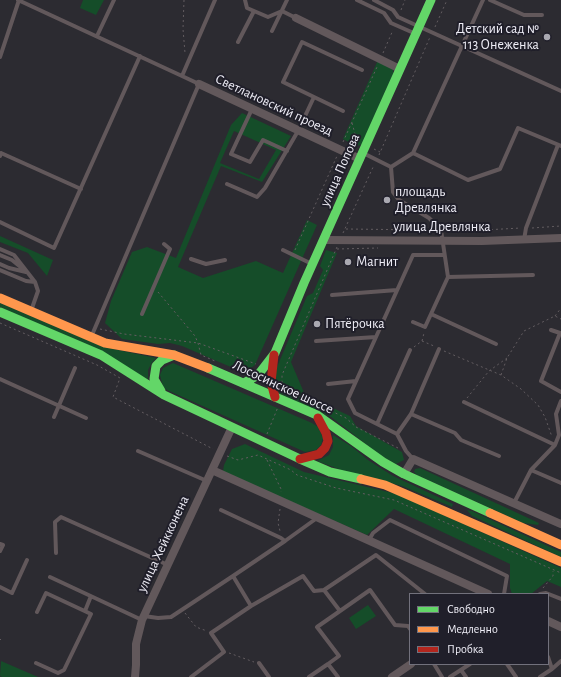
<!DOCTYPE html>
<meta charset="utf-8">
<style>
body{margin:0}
#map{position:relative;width:561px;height:677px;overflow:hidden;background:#2c2b31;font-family:"Alegreya Sans",sans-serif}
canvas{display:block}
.legend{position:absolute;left:409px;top:593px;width:140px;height:72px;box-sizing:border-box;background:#201f2a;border:1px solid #72717c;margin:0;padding:5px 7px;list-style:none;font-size:12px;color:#eeedf6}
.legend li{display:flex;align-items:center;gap:8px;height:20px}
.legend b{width:20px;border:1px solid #72717c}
</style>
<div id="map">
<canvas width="561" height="677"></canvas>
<ul class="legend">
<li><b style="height:5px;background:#63d668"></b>Свободно</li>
<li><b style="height:5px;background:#ff974d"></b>Медленно</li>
<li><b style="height:5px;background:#b3261e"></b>Пробка</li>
</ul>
</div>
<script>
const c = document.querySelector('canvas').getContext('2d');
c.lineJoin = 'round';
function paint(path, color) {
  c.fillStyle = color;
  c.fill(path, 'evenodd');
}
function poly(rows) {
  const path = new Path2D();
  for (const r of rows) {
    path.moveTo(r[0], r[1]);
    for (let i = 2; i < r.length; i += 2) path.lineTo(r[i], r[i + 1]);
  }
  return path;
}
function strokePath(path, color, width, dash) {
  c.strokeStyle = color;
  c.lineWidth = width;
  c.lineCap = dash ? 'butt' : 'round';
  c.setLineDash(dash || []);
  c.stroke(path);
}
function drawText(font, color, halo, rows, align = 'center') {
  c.font = font + ' "Alegreya Sans",sans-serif';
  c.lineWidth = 4;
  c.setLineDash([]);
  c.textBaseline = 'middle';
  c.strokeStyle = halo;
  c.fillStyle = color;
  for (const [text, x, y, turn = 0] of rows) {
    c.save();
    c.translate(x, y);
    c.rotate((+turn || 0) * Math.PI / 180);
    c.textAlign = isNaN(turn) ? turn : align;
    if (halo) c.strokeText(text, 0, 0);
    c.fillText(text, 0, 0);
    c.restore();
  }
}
paint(poly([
 [83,0,104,0,96,15,80,8],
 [378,60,393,69,393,74,362,144,353,148,354,145,343,139],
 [242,113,291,136,262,182,221,166,178,267,203,278,256,261,283,273,307,220,317,225,255,365,248,370,240,371,182,346,170,343,158,344,122,339,105,323,111,301,132,252,147,247,176,258,231,125],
 [234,131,276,150,259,179,220,163],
 [0,236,53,260,47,276,28,253,0,242],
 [326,250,337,253,291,362,305,395,350,416,356,426,402,452,404,460,396,464,380,455,331,417,279,393,274,382,277,367,307,296,313,293,323,270,320,266],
 [0,303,104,347,156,358,151,364,148,370,148,379,0,307],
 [173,363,312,423,318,427,323,438,321,445,316,450,305,452,167,390,163,387,160,375,163,368],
 [333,435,351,446,368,460,393,476,453,504,452,507,402,486,344,471,317,461,329,455,333,447],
 [245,444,304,472,397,494,561,568,561,587,547,581,531,594,512,594,510,588,510,564,394,509,367,535,225,473,223,471,224,465,232,449],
 [420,468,539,523,538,525,523,523,417,475,414,472,415,469],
 [467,510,472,511,561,552,561,557,472,516],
 [368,605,376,616,356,629,349,618],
 [1,661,38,677,2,677,0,676]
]), '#154d29');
strokePath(poly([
 [184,0,183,29,185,53],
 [401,10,405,0],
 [435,27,447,0],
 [383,53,393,30],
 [352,123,357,141],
 [343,142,377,67],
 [347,144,358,143],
 [374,149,380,152],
 [379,155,430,37],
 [532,228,561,226],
 [346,229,433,230],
 [446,230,484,230,521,228],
 [343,233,374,165],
 [337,247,282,375,282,383,285,389,346,418,356,427,398,448],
 [337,249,378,248],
 [295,250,337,156],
 [158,292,195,336,198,343,201,355,215,361],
 [555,316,561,308],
 [0,323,97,365,120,378,113,397,213,449],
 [100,329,124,334,198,343,256,364],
 [422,341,434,346],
 [414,347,422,341,424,333],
 [444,351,501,375,521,389,538,405,545,417,552,437],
 [501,375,507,358,524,331,555,316,561,319],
 [467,398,489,371,507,358],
 [267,434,278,407],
 [227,456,238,460,258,455,291,470,297,475,336,488,394,500,561,573],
 [267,460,281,489,281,492],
 [280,509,278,523,280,531],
 [543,588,553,576,553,571],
 [185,613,196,627,207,631],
 [0,639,1,640],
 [229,653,254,662]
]), '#635d61', 1, [2, 3]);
strokePath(poly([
 [18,0,182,76],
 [245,0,247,8,268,17,282,11,296,18],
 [357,0,384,13,391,23,416,34],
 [374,0,393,10,398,17,561,91],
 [490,0,524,15,542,15],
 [272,31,287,0],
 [97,36,114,0],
 [238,42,254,11],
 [0,57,19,0],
 [314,97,343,111],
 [252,109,231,154,250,162,263,140,287,151],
 [363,153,391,167],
 [413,153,468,180,500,169,518,128,561,146],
 [0,156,1,153,81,189],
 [391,167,393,192,399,200,429,218,441,230,448,277,533,275],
 [391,167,413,153,483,0],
 [227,184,257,197,265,188,298,131,314,97,283,82,302,42,362,70],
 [0,222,54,248,140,56],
 [524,240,526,228,558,145],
 [0,249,14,255,35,282,38,291,31,311],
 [283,250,312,264],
 [0,255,12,260,23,269],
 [191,259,206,264,225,260],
 [0,264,9,268,26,272],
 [0,270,26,281,35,282],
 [448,277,431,314,496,344],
 [332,295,397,290],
 [142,314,170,249,164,244],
 [413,322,425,327,431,314],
 [551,330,560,333,541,381,561,392],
 [92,335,199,84,182,76,215,0],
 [316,341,376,337],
 [0,379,86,418],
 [328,384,356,381],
 [464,402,555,445],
 [411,414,455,433,461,440,499,456],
 [54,417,75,368],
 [377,424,355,413,348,399,413,255,444,255],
 [397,434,377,424,410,350],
 [138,451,207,481],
 [413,459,406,451,397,434,411,414,439,349],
 [531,470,561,483],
 [514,503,531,470,555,445,559,435,556,414,561,401],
 [221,510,281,538,285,541],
 [317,518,285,541,233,576,251,606,303,576,314,591,324,590,340,611,370,590,395,625,408,626,410,629],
 [369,540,373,533,390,520,507,576,504,594],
 [0,544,3,545,0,551],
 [56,553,55,522,61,517,168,565],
 [50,577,142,620],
 [0,587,12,593,27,560],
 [324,590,376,555,425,594],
 [540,594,546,593,561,599],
 [85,611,91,596],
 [144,616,158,618,171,617,233,576],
 [36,663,58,673,64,670,91,614,46,593,37,612],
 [259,663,269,677],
 [434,664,442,677],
 [507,664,516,677],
 [552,669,561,661],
 [461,670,466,677],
 [191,677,224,652,211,633,251,606],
 [309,677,328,664],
 [338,677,328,664,339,656,317,627,340,611],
 [450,677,470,664],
 [540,677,552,669,548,657]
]), '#62585b', 4);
strokePath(poly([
 [296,18,400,69],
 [199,84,360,159],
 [324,240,482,241,561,238],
 [212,470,488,594],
 [404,474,413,459,561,524],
 [548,621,561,627],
 [135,677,136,665,136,644,142,620,232,427],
 [392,677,411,664]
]), '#62585b', 8);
strokePath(poly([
 [0,312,101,355,164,395,300,459,330,472,361,479],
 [208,368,317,415,383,462,404,474,490,513],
 [244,383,258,375,275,353,304,283,431,0],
 [161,391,154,379,156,366,162,360,174,355]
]), '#63d668', 9);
strokePath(poly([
 [0,298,105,343,174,355,208,368],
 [361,479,385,485,561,562],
 [490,513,561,545]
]), '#ff974d', 9);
strokePath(poly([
 [274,355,271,382,275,397],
 [300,459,319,454,325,448,328,441,326,433,318,418]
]), '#b3261e', 9);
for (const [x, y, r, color] of [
 [547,37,4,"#aaa9b1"],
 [387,200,4,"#aaa9b1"],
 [348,262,4,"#aaa9b1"],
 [317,324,4,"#aaa9b1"]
]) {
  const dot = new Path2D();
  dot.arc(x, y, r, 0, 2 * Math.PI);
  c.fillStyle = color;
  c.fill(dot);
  strokePath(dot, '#201f2a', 1.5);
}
drawText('14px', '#eeedf6', '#201f2a', [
 ["Детский сад №",539,29,"right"],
 ["113 Онеженка",539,45,"right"],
 ["площадь",395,192],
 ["Древлянка",395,208],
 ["Магнит",356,262],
 ["Пятёрочка",325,324]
], 'left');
drawText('14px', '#eeedf6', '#201f2a', [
 ["Светлановский проезд",274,105,25],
 ["улица Попова",340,170,-66],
 ["улица Древлянка",442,227],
 ["Лососинское шоссе",283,387,25],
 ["улица Хейкконена",163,544,-65]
]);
</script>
